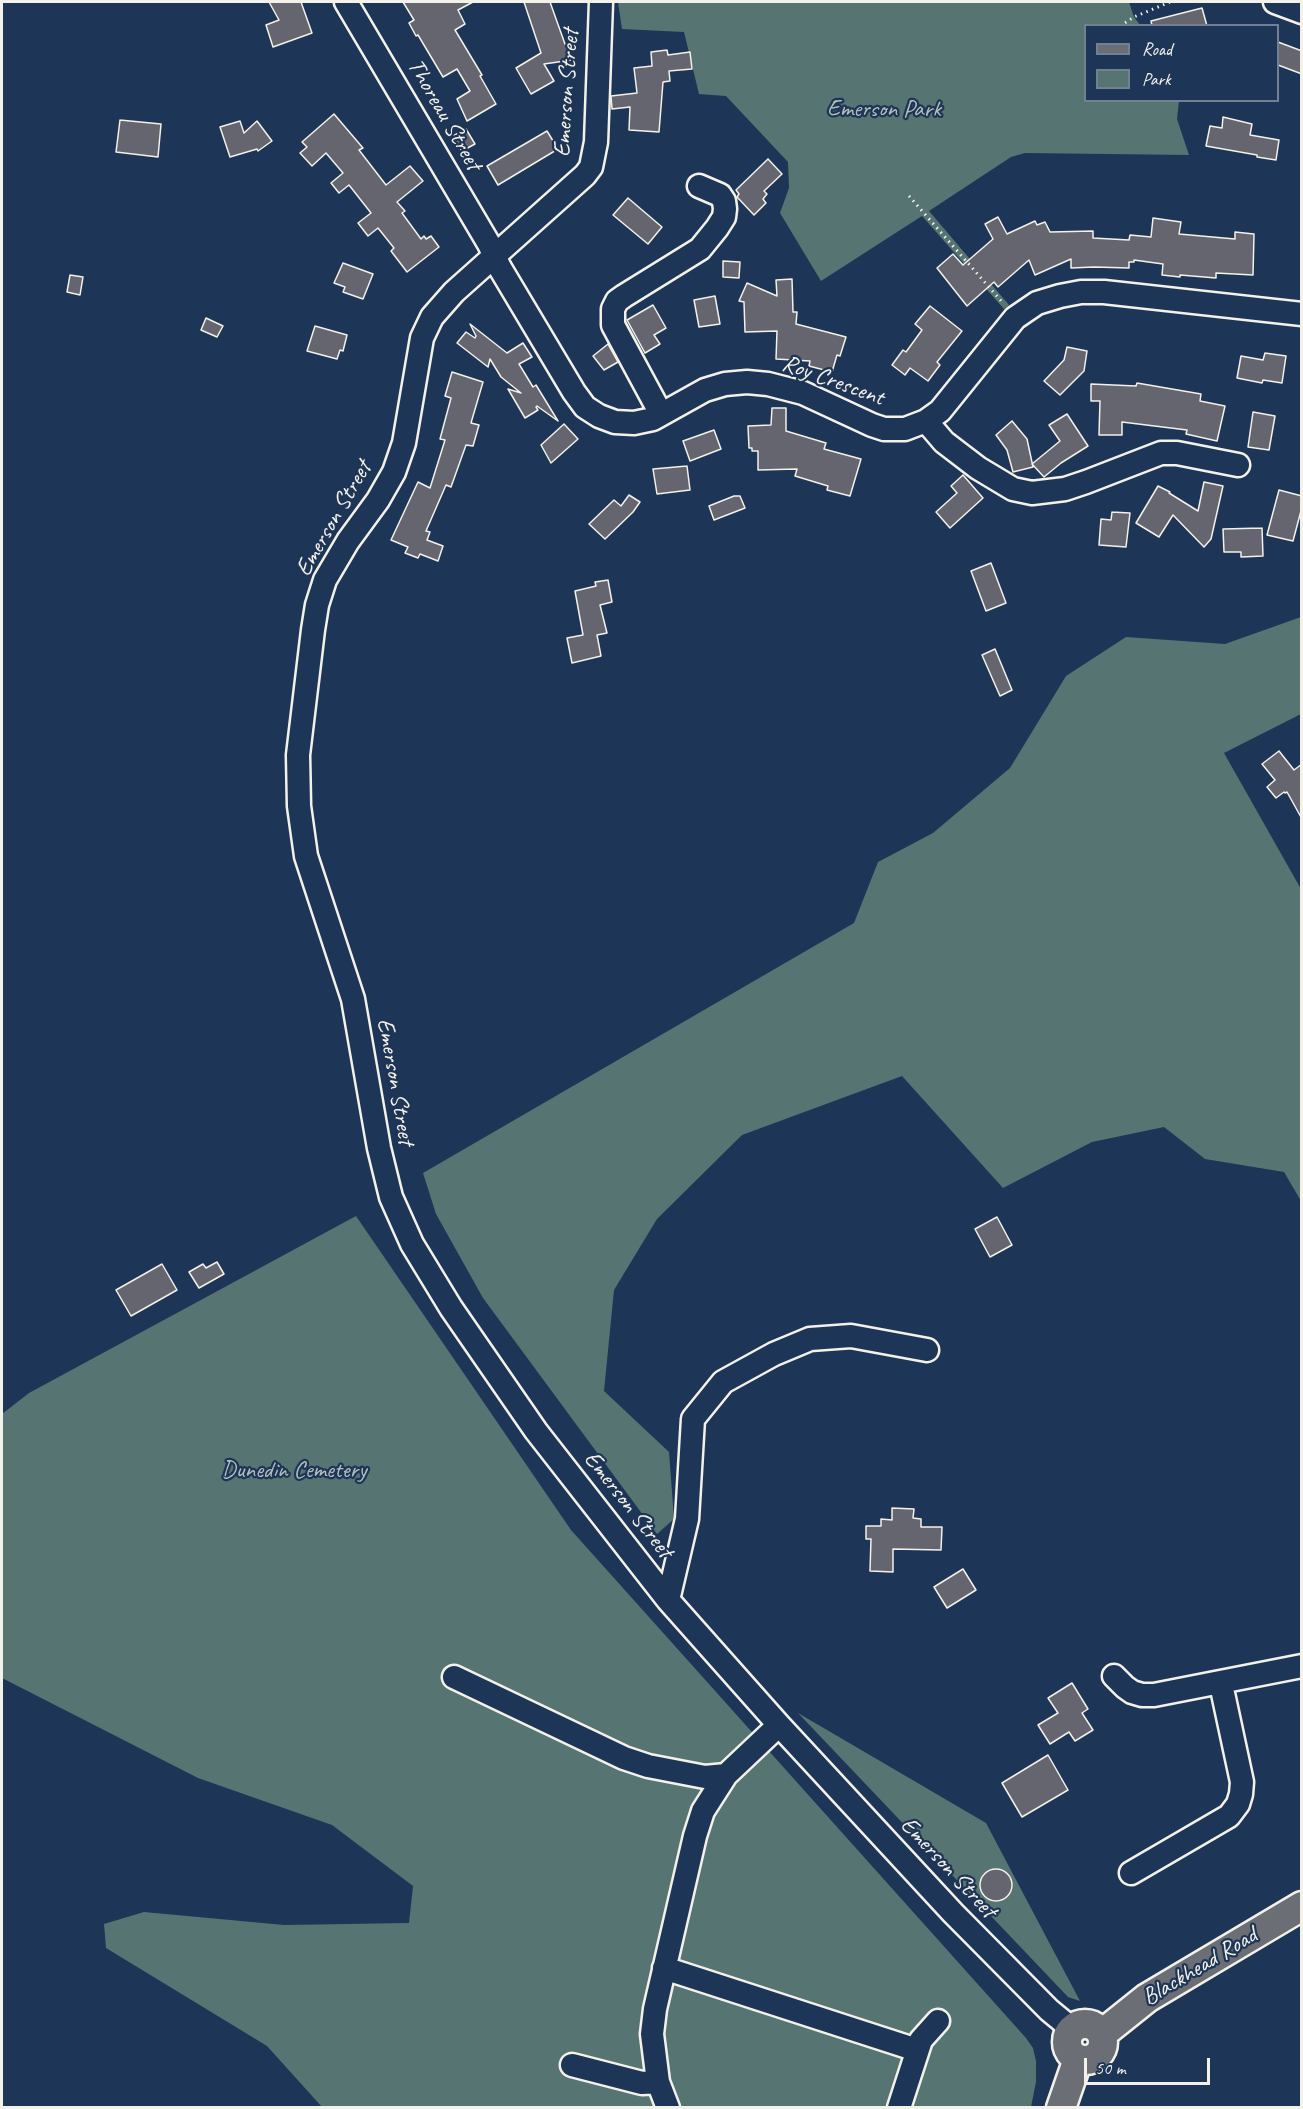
<!DOCTYPE html>
<style>
body{margin:0}
#map{position:relative;width:1303px;height:2109px;overflow:hidden;background:#1d3557;font-family:Caveat,sans-serif}
canvas{display:block}
.frame{position:absolute;inset:0;border:3px solid #f4f1e8;pointer-events:none}
.legend{position:absolute;left:1084px;top:24px;width:195px;height:78px;box-sizing:border-box;background:#1d3557;border:2px solid #738091;margin:0;padding:8px 10px;list-style:none;font-size:18px;color:#f4f1e8}
.legend li{display:flex;align-items:center;gap:12px;height:30px}
.legend b{width:30px;border:2px solid #738091}
.scale{position:absolute;left:1084px;top:2058px;width:126px;height:27px;box-sizing:border-box;border:3px solid #f4f1e8;border-top:0;padding-left:8px;font-size:18px;line-height:21px;white-space:nowrap;color:#f4f1e8;-webkit-text-stroke:4px #1d3557;paint-order:stroke}
</style>
<div id="map">
<canvas width="1303" height="2109"></canvas>
<div class="frame"></div>
<ul class="legend">
<li><b style="height:8px;background:#6b6f75"></b>Road</li>
<li><b style="height:16px;background:#567472"></b>Park</li>
</ul>
<div class="scale">50 m</div>
</div>
<script>
const c = document.querySelector('canvas').getContext('2d');
c.lineJoin = 'round';
function paint(path, color) {
  c.fillStyle = color;
  c.fill(path, 'evenodd');
}
function poly(rows) {
  const path = new Path2D();
  for (const r of rows) {
    if (r.length === 3) {
      path.moveTo(r[0] + r[2], r[1]);
      path.arc(r[0], r[1], r[2], 0, 2 * Math.PI);
      continue;
    }
    path.moveTo(r[0], r[1]);
    for (let i = 2; i < r.length; i += 2) path.lineTo(r[i], r[i + 1]);
  }
  return path;
}
function strokePath(path, color, width, dash) {
  c.strokeStyle = color;
  c.lineWidth = width;
  c.lineCap = dash ? 'butt' : 'round';
  c.setLineDash(dash || []);
  c.stroke(path);
}
function drawText(font, color, halo, rows, align = 'center') {
  c.font = font + ' Caveat,sans-serif';
  c.lineWidth = 4.5;
  c.setLineDash([]);
  c.textBaseline = 'middle';
  c.strokeStyle = halo;
  c.fillStyle = color;
  for (const [text, x, y, turn = 0] of rows) {
    c.save();
    c.translate(x, y);
    c.rotate((+turn || 0) * Math.PI / 180);
    c.textAlign = isNaN(turn) ? turn : align;
    if (halo) c.strokeText(text, 0, 0);
    c.fillText(text, 0, 0);
    c.restore();
  }
}
paint(poly([
 [618,2,1129,2,1134,17,1140,25,1086,26,1086,100,1179,101,1177,119,1189,155,1025,153,1011,157,929,211,1009,305,1004,309,922,216,821,281,780,213,789,188,788,162,726,96,699,94,684,32,622,29],
 [1301,617,1301,714,1224,753,1301,889,1301,1201,1284,1172,1205,1159,1164,1127,1092,1142,1003,1188,902,1076,742,1135,657,1219,614,1290,604,1391,669,1452,674,1519,657,1534,483,1298,436,1214,423,1173,854,923,878,862,933,833,1010,768,1066,676,1126,637,1225,644],
 [356,1216,571,1530,1026,2038,1033,2048,1036,2061,1036,2082,1031,2107,322,2107,267,2046,106,1948,104,1924,144,1912,284,1925,409,1923,413,1886,332,1825,198,1778,2,1678,2,1414,29,1393],
 [798,1713,986,1823,1080,2001,1068,1997]
]), '#567472');
const building = poly([
 [269,2,301,2,312,33,273,47,266,25,279,20,269,2],
 [403,2,473,2,458,10,465,24,455,30,482,75,480,76,496,104,467,121,457,99,470,91,457,69,443,77,418,35,416,36,409,23,414,20,403,2],
 [524,2,550,2,565,44,570,44,572,60,544,64,554,81,531,94,516,68,541,53,524,2],
 [1202,8,1207,26,1152,26,1151,21,1202,8],
 [1278,42,1302,51,1302,74,1278,65,1278,42],
 [667,50,668,55,690,52,692,69,669,71,670,81,663,82,659,132,629,130,630,107,612,109,611,96,637,93,634,68,652,66,651,52,667,50],
 [334,114,363,148,359,150,386,185,410,166,423,181,397,202,405,211,402,213,421,239,424,236,426,239,431,236,439,247,407,272,391,251,394,248,378,228,368,236,358,223,371,213,349,185,339,193,331,183,343,173,326,153,312,166,300,153,307,147,302,142,334,114],
 [1223,117,1252,124,1250,135,1279,140,1276,160,1257,157,1257,155,1206,146,1210,126,1222,128,1223,117],
 [120,120,161,124,158,157,116,152,120,120],
 [240,121,244,133,257,121,272,141,258,151,257,149,230,157,220,127,240,121],
 [466,129,475,144,462,151,453,136,466,129],
 [547,131,558,149,498,185,487,166,547,131],
 [768,159,782,174,764,191,767,194,763,199,766,203,754,215,737,197,739,194,736,190,768,159],
 [628,198,662,227,648,244,613,215,628,198],
 [998,217,1007,234,1035,221,1037,225,1045,222,1050,232,1093,231,1093,238,1129,240,1130,235,1151,237,1153,218,1181,222,1179,234,1235,239,1235,232,1254,234,1253,275,1216,273,1216,278,1180,275,1180,277,1162,275,1163,264,1134,260,1134,262,1129,262,1129,268,1094,267,1071,268,1071,259,1035,275,1029,260,998,287,994,282,967,306,937,268,953,254,963,265,993,239,985,224,998,217],
 [723,261,740,262,739,278,723,277,723,261],
 [343,263,373,274,363,299,343,292,345,287,334,283,343,263],
 [70,275,83,277,80,295,67,292,70,275],
 [792,279,793,312,797,312,796,324,846,337,840,356,837,355,832,372,809,366,810,361,776,359,777,331,745,332,744,302,739,301,747,283,777,296,776,280,792,279],
 [715,296,720,324,699,327,694,300,715,296],
 [653,305,666,328,654,335,660,344,645,353,627,320,653,305],
 [930,306,962,331,937,362,940,365,928,381,910,368,905,375,892,365,903,350,906,352,922,330,915,324,930,306],
 [206,318,223,326,217,337,201,330,206,318],
 [470,324,507,353,523,343,532,357,519,364,533,387,536,385,558,421,537,406,536,407,538,410,525,418,508,389,521,393,501,377,490,359,488,367,457,343,466,332,475,338,476,336,470,324],
 [315,326,347,335,343,351,340,350,337,359,307,351,315,326],
 [608,344,618,362,604,370,593,356,608,344],
 [1067,347,1087,351,1084,371,1060,395,1044,381,1064,360,1067,347],
 [1265,353,1286,356,1282,383,1263,380,1262,383,1237,378,1241,356,1263,360,1265,353],
 [452,372,483,382,471,423,479,425,473,446,466,445,451,487,446,485,426,531,430,532,427,540,443,546,438,561,420,554,418,558,405,553,408,547,391,540,418,482,430,488,445,440,440,439,451,398,445,396,452,372],
 [1137,383,1201,394,1200,401,1225,406,1217,441,1186,434,1187,430,1122,422,1122,435,1099,435,1100,401,1091,401,1091,384,1136,386,1137,383],
 [772,408,786,408,786,431,826,443,824,449,861,459,850,496,827,490,828,486,795,476,797,469,758,470,758,451,752,451,752,448,749,448,748,426,771,425,772,408],
 [1253,412,1275,416,1269,450,1248,447,1253,412],
 [1067,414,1088,446,1061,463,1044,477,1032,464,1060,441,1049,425,1067,414],
 [1012,421,1027,439,1033,467,1013,472,1007,450,996,435,1012,421],
 [564,424,578,439,551,463,541,445,564,424],
 [714,430,721,449,690,461,683,441,714,430],
 [687,466,690,490,657,494,653,469,687,466],
 [963,475,983,498,950,528,936,512,957,493,951,486,963,475],
 [1204,482,1223,486,1211,539,1204,547,1173,515,1159,537,1136,523,1158,486,1170,492,1169,493,1198,511,1204,482],
 [1279,490,1302,496,1302,507,1293,541,1267,535,1279,490],
 [629,495,640,502,633,512,605,539,589,524,614,500,621,506,629,495],
 [734,496,740,496,745,508,714,520,709,506,734,496],
 [1112,512,1130,513,1126,547,1099,545,1101,519,1111,520,1112,512],
 [1262,528,1263,556,1241,557,1241,552,1224,552,1223,529,1262,528],
 [991,563,1006,603,986,611,971,571,991,563],
 [608,580,612,602,600,605,607,633,597,635,601,656,572,663,567,638,583,635,575,591,596,586,595,582,608,580],
 [995,649,1012,690,1000,696,982,655,995,649],
 [1279,751,1294,770,1302,764,1302,819,1287,792,1285,793,1284,792,1276,798,1267,787,1275,780,1262,764,1279,751],
 [997,1217,1012,1245,990,1257,975,1229,997,1217],
 [217,1262,224,1274,199,1288,189,1272,203,1264,206,1268,217,1262],
 [162,1264,177,1290,131,1316,116,1290,162,1264],
 [892,1508,914,1509,913,1518,921,1519,921,1527,942,1527,941,1550,893,1549,893,1572,870,1571,871,1539,866,1539,866,1526,881,1526,881,1519,892,1520,892,1508],
 [963,1569,976,1590,947,1608,934,1587,963,1569],
 [1072,1683,1088,1709,1082,1713,1093,1730,1075,1741,1069,1732,1050,1744,1038,1725,1058,1713,1048,1698,1072,1683],
 [1048,1755,1068,1790,1022,1817,1002,1783,1048,1755],
 [996,1885,16]
]);
paint(building, '#65656f');
strokePath(building, '#f4f1e8', 1.5);
const minor = poly([
 [346,2,489,244,500,268,574,392,585,407,599,416,615,422,634,423,653,419,705,390,725,384,747,382,768,384,803,393,872,425,884,429,905,429,926,421,940,411,1015,318,1037,303,1060,296,1081,292,1104,292,1302,314],
 [601,2,596,142,591,167,585,175,454,292,432,317,422,338,404,443,394,472,378,500,348,541,325,580,317,605,313,630,298,755,299,806,306,856,353,999,379,1148,391,1197,412,1244,451,1308,536,1431,668,1600,779,1725,953,1913,1049,2010,1072,2029],
 [1275,2,1302,12],
 [661,414,613,325,613,309,617,301,624,296,700,249,717,228,724,217,725,209,724,201,720,195,699,186],
 [926,421,944,442,978,468,1013,489,1032,493,1065,489,1086,482,1161,453,1177,453,1238,465],
 [668,1600,687,1519,693,1419,723,1382,774,1354,810,1339,851,1336,927,1350],
 [1114,1676,1125,1687,1132,1692,1142,1695,1154,1695,1302,1666],
 [454,1677,624,1758,648,1766,705,1777,726,1775],
 [1131,1873,1229,1816,1238,1804,1241,1794,1242,1782,1221,1684],
 [664,1968,917,2050],
 [572,2065,642,2083,658,2082],
 [668,2108,658,2082,652,2034,655,2009,695,1836,703,1811,726,1775,779,1725],
 [899,2108,921,2040,938,2021]
]);
const major = poly([
 [1085,2042,18],
 [1102,2034,1147,1998,1302,1906],
 [1061,2108,1078,2059]
]);
strokePath(minor, '#f4f1e8', 27);
strokePath(major, '#f4f1e8', 33);
strokePath(poly([
 [1120,26,1134,17,1170,2],
 [909,196,1003,303]
]), '#f4f1e8', 3, [1.5, 4.5]);
strokePath(minor, '#1d3557', 22);
strokePath(major, '#6b6f75', 28);
drawText('24px', '#f4f1e8', '#1d3557', [
 ["Emerson Street",567,93,-86],
 ["Thoreau Street",444,115,60],
 ["Roy Crescent",833,381,20],
 ["Emerson Street",334,519,-60],
 ["Emerson Street",395,1082,80],
 ["Emerson Street",628,1505,52],
 ["Emerson Street",948,1868,47],
 ["Blackhead Road",1200,1967,-31]
]);
drawText('24px', '#b5bfb9', '#1d3557', [
 ["Emerson Park",884,110],
 ["Dunedin Cemetery",294,1471]
]);
</script>
